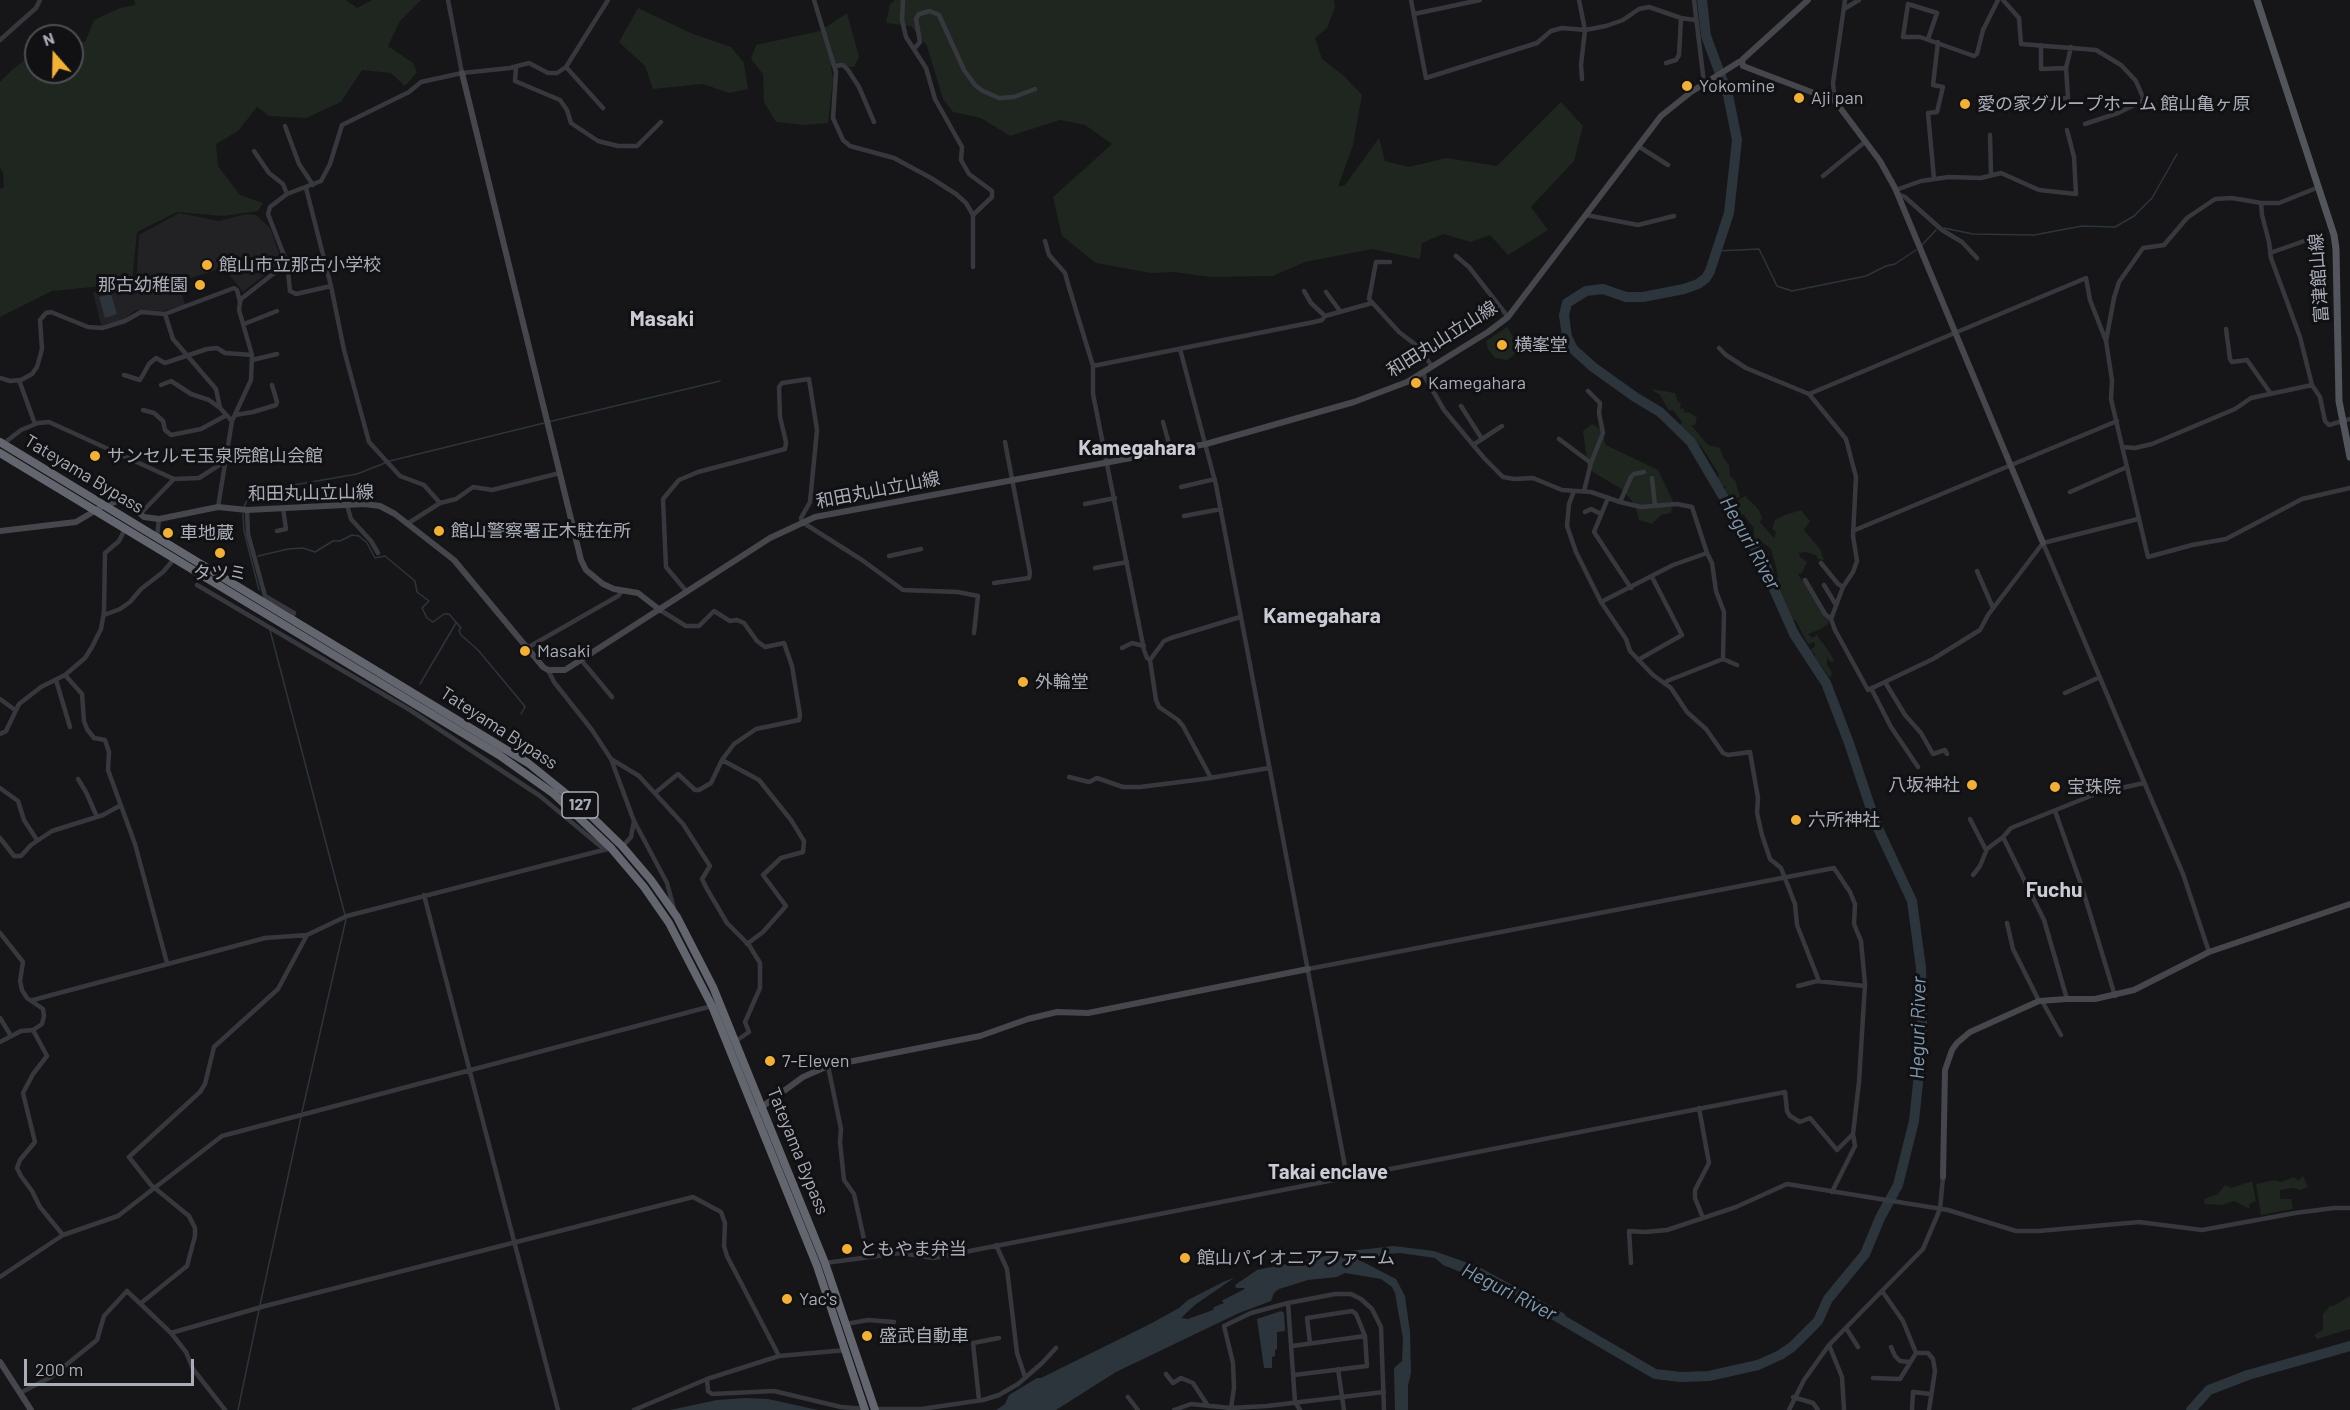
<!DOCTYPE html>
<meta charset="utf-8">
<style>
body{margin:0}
#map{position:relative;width:2350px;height:1410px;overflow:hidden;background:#161618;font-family:Barlow,sans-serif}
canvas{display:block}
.north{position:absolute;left:24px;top:24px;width:60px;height:60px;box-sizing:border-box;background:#111113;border:2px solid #4d4f55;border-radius:50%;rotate:340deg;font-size:16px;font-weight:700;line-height:24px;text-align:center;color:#a8adb8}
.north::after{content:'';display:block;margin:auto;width:21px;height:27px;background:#f2b134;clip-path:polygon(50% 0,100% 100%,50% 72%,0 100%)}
.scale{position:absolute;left:24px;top:1359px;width:170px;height:27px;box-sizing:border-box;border:3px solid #a8adb8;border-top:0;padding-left:8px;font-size:18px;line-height:21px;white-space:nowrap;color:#a8adb8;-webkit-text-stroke:4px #111113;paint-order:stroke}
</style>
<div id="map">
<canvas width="2350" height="1410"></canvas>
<div class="north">N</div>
<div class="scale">200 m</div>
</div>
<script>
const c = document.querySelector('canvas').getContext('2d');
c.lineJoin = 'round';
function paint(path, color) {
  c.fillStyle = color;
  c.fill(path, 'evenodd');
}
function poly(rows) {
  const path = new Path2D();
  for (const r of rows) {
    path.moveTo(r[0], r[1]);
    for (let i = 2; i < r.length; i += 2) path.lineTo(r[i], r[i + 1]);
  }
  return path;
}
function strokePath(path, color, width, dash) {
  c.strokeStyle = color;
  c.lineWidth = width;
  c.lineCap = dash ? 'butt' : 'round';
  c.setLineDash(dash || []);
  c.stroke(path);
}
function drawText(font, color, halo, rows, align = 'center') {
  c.font = font + ' Barlow,"Noto Sans JP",sans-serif';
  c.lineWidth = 6;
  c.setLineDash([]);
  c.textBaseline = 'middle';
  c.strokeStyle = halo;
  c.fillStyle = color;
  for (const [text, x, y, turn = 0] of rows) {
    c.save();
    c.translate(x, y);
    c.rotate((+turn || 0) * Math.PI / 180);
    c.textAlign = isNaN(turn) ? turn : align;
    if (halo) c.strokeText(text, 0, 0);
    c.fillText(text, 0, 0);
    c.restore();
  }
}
paint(poly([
 [179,213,219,221,246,214,256,215,270,228,282,261,243,292,228,273,219,269,179,282,185,305,163,311,136,310,123,320,101,325,93,292,136,284,139,235]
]), '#222225');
paint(poly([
 [134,0,346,0,357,8,372,0,421,0,400,21,388,46,413,63,417,72,405,86,391,73,362,70,341,102,306,118,269,116,257,107,238,131,216,144,218,166,240,195,263,203,258,211,223,216,177,212,137,232,132,283,52,291,0,317,0,189,4,187,3,173,0,167,0,82,13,69,36,51,36,72,72,72,72,40,85,42,94,20,120,8,135,5],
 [895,0,1334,0,1335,7,1327,28,1315,38,1322,59,1344,76,1362,95,1353,145,1338,187,1345,185,1379,138,1385,161,1409,167,1446,158,1497,166,1561,102,1583,126,1574,161,1531,207,1548,230,1508,255,1490,235,1471,242,1443,234,1422,243,1420,259,1372,249,1305,262,1273,276,1211,277,1174,272,1151,273,1096,263,1062,236,1053,197,1112,144,1085,125,1060,120,1010,136,981,118,953,112,943,99,927,46,911,26,886,23,890,4],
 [638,8,693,34,731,47,744,63,748,89,729,93,703,84,653,89,645,66,619,42],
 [847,13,859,57,854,67,831,66,833,79,828,123,805,125,776,122,764,102,763,74,751,59,756,45,820,31],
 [1507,327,1514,338,1515,354,1507,360,1495,358,1488,349,1486,341],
 [1651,389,1675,393,1678,402,1681,403,1680,409,1683,408,1685,413,1688,412,1697,417,1695,425,1691,425,1708,445,1720,448,1723,457,1729,465,1730,476,1735,480,1740,497,1735,499,1724,491,1726,487,1722,486,1717,479,1719,474,1701,446,1685,434,1680,425,1682,422,1673,410,1669,411,1660,395],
 [1592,424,1601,429,1606,445,1658,470,1673,501,1671,513,1661,515,1652,524,1639,520,1635,505,1623,490,1588,469,1583,431],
 [1745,496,1759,510,1762,518,1760,522,1774,538,1776,532,1772,529,1775,520,1785,515,1801,510,1810,521,1804,530,1820,549,1824,560,1818,559,1816,555,1806,552,1799,553,1800,557,1807,562,1802,573,1798,574,1818,604,1819,609,1829,620,1828,624,1821,629,1808,634,1812,638,1817,635,1832,656,1834,662,1829,661,1827,656,1827,665,1832,673,1830,678,1815,657,1815,654,1810,650,1815,646,1815,642,1808,644,1796,621,1792,619,1788,609,1780,600,1779,587,1775,578,1778,579,1778,575,1771,549,1758,539,1754,540,1754,528,1745,517,1745,515,1737,514,1737,501],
 [2303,1176,2308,1187,2300,1190,2293,1188,2280,1190,2280,1199,2291,1199,2293,1209,2261,1215,2256,1184,2275,1180,2281,1182,2294,1177,2298,1181],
 [2252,1181,2256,1201,2249,1204,2250,1209,2234,1201,2222,1205,2205,1204,2204,1199,2218,1194,2225,1185,2231,1188],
 [2350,1296,2350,1329,2317,1339,2314,1335,2323,1330,2323,1314,2330,1306,2333,1306]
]), '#1e261f');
paint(poly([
 [111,294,117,314,105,318,99,297],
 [1394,1246,1434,1251,1479,1267,1565,1314,1567,1323,1561,1322,1520,1300,1513,1293,1443,1265,1435,1258,1400,1253,1387,1254,1361,1261,1396,1279,1405,1296,1410,1332,1411,1373,1408,1385,1408,1410,1395,1410,1394,1368,1402,1361,1403,1339,1395,1293,1392,1287,1381,1279,1345,1273,1337,1277,1308,1280,1279,1289,1274,1293,1271,1301,1239,1313,1116,1372,1056,1410,996,1410,1005,1404,1009,1395,1037,1378,1041,1378,1152,1323,1179,1308,1188,1300,1225,1281,1234,1278,1196,1304,1181,1318,1188,1319,1213,1310,1214,1307,1224,1303,1222,1301,1223,1300,1243,1290,1245,1288,1236,1288,1235,1285,1257,1270,1350,1251],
 [1281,1311,1284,1313,1285,1331,1277,1332,1277,1349,1275,1350,1275,1356,1272,1357,1272,1368,1264,1368,1257,1319],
 [745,1398,768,1399,818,1410,670,1410,717,1400]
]), '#2c353c');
strokePath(poly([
 [1944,228,1973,234,2034,235,2082,226,2115,227,2134,216,2152,198,2177,154],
 [1922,245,1936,230],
 [1717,251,1759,249,1777,286,1792,291,1866,276,1886,266,1895,264,1916,250],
 [548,422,720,381],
 [244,507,250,493,253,492,357,474,390,461,544,423],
 [243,514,244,531,259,590],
 [258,556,288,549,303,548,315,552,333,541,340,541,352,535,359,536,367,543,375,558,385,556,415,581,417,592,429,601,422,608,427,618,433,622,444,614,449,614,461,628,459,630,461,635,478,650,523,704,525,707,521,714],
 [270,630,346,919,302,1112],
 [420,684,456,623],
 [260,1305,301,1117],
 [238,1410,259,1310]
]), '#2c353c', 1.5);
strokePath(poly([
 [1554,1315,1655,1374,1681,1377,1709,1376,1758,1365,1780,1355,1792,1347,1818,1321,1828,1299,1865,1254,1880,1218,1898,1185,1914,1121,1922,1045,1922,995,1921,968,1912,901,1876,824,1849,743,1826,683,1794,634,1773,587,1765,562,1747,537,1691,442,1660,412,1635,397,1593,367,1573,349,1567,337,1564,315,1567,303,1586,291,1603,289,1626,297,1643,297,1684,289,1698,284,1706,278,1710,271,1729,213,1737,140,1728,95,1706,36,1702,0],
 [2191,1410,2209,1390,2248,1375,2350,1346]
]), '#2c353c', 10);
strokePath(poly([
 [448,0,462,73],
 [814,0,836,72,833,118,843,140,850,146,894,158,931,178,956,194,966,203,973,215],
 [903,0,902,20,906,37,926,68,935,99,962,147,961,160,969,174,992,191,992,197,973,215,973,267],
 [1411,0,1426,78,1537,43,1551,31,1562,28,1585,30,1606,26,1623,20,1639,9,1649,7,1681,18,1695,20],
 [1579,0,1585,30,1581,65,1582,79],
 [1694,0,1704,83],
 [2003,0,2019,18,2021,44,2096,50,2121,65,2136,81,2144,100,2118,113,2085,124],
 [1844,9,1859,0],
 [1414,14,1480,0],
 [1928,39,1937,13,1908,4,1903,37,1920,37,1974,56,1977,54,1983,30,1998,0],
 [0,40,36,8,40,0],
 [2041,45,2041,69,2066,68],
 [914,49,920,42,916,19,919,14,930,11,939,15,964,70,975,85,983,91,999,98,1014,97,1035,89],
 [1666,63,1676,60,1679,55,1681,18],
 [835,66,843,65,848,70,859,87,874,122],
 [516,67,515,81,560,100,567,110,571,123,598,141,618,146,637,146,661,122],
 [566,67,603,108],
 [2024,100,2068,98,2066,68,2071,47],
 [1835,101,1833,83,1845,0],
 [285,126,299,164,313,185],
 [1990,135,1991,174],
 [1638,146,1668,165],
 [254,151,269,173,283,184,287,194],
 [1823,176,1866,141],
 [1934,179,1928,113,1937,112,1943,87,1933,85,1938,42],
 [2319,187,2279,203,2261,203,2232,198,2215,199,2187,218,2164,245,2143,248,2119,282,2114,298,2106,341,2112,380,2111,399,2148,557,2192,545,2226,539,2302,499,2350,488],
 [306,188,331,286,344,350,369,442,400,476,424,485,440,503],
 [1896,190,1921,181,1949,177,1981,178,2001,173,2039,190,2076,194,2074,157,2067,130],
 [1898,194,1905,197,1942,230,1962,242,1977,258],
 [2261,203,2262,215,2269,242,2271,258,2300,337,2312,385,2320,397,2325,421,2329,425,2350,419],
 [1586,215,1638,225,1674,216],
 [1045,241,1049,255,1065,273,1068,284,1093,366,1093,394,1144,650,1147,658,1150,660,1156,700,1159,707,1178,720,1183,726,1211,778],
 [2270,253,2307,240],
 [1456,256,1469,267,1508,317],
 [1390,262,1376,262,1369,299,1399,332,1416,345,1432,366],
 [287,263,290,291,296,294,331,286],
 [1304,291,1311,303,1325,316],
 [1326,292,1340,311],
 [165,314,173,339,216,389,220,408,232,421],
 [244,324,277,311],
 [2226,329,2230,359,2232,362,2247,360,2271,394],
 [1719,348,1726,355,1746,368,1809,394,1846,439,1856,477,1853,536,1857,561,1853,572,1843,587,1831,619,1835,630,1868,690,1933,659,1980,630,1988,615,2043,543,2138,519],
 [1180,349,1216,485,1347,1177],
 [252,360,277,354],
 [1093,366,1314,322,1322,320,1325,316,1372,303],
 [1422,372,1444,410,1484,458,1503,477,1514,479,1533,478,1562,490,1591,492,1620,502,1641,507,1677,504,1692,507,1707,553,1712,563,1716,591,1724,612,1723,659,1737,665],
 [124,375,140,380,149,364,156,358,165,363,207,349,217,348,225,353,252,355],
 [0,378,10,381,21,380,32,374,37,367,42,349,40,320,46,313,51,312,88,327,102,328,125,321,141,312,165,314,234,288,237,290,240,302],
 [19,380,35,424],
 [161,385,171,381,191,394,209,400,220,408],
 [1809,394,2086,278,2090,300,2106,341],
 [1461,406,1482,439],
 [143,410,154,413,163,421,165,430,171,435,201,429,225,416],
 [235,415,253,412,276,405,277,402,272,385],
 [1163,422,1171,451],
 [1559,439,1591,463],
 [3,444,21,430,38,423,49,422,174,479,199,478,224,462],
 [1473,445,1502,426],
 [2123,447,2135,448,2152,444,2235,409,2251,398,2312,385],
 [1652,478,1655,506],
 [1181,487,1215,479],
 [1574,491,1569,504,1567,526,1576,552,1601,602,1626,639,1630,651,1653,675,1671,688,1687,712,1706,729,1723,753,1728,755,1750,752,1758,798,1757,813,1762,835,1770,859,1781,868,1795,904,1797,925,1819,981],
 [1584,491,1591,463,1603,433,1599,413,1600,403,1588,391],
 [2070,492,2127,467],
 [1608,498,1594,532,1631,588],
 [1620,502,1631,477,1634,474,1644,472],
 [1085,504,1115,498],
 [347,505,351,519,371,541,378,553],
 [218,507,232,421,251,380,252,355,239,310,240,302,241,299,287,263,268,214,270,207,287,194,321,181,330,164,342,125,409,92,421,82,462,73,510,68,529,63,548,73,557,73,566,67,608,0],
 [247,510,248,534,265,596,294,613,290,619],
 [1585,512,1591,509,1601,514],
 [140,514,174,479],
 [1184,516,1221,509],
 [407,524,440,503,456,499,473,487,492,490,560,473],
 [1855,530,2117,421],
 [277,531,286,529,283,508],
 [157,537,159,519],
 [2043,543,2183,874,2209,952],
 [889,556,921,549],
 [1821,563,1838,584,1843,587],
 [1095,568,1127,562],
 [1977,571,1993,608],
 [1805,580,1825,614,1831,619],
 [994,583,1029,578,1030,573,1005,442],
 [197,585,410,710,540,796,605,850],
 [1824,585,1836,605],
 [687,592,666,567,663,499,679,480,698,472,785,449,786,442,780,417,779,387,782,383,809,379,817,430,810,502,801,518,802,522,862,560,903,590,958,592,978,596,974,633],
 [1601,602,1673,565,1707,553],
 [104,615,120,609,130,602,141,589,163,572,174,559],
 [527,648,618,596,622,591],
 [1122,648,1132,643,1144,646],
 [1150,660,1164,641,1171,638,1240,617],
 [1638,660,1682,635,1652,577],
 [582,661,612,697],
 [548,670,554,682,592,730,611,759,634,821,631,837,623,846],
 [65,675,82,694,84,721,87,729,94,738,105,740,109,752,108,770,135,844,167,963],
 [56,680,70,727],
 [1885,682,1905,715,1921,733,1933,754,1945,750,1947,754],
 [1665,684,1667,681,1723,659],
 [1871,688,1891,727,1918,767],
 [2065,693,2100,677],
 [0,699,15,710],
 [0,734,6,731,19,704,41,687,65,675,85,658,92,647,101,629,104,612,105,553,119,541,125,529],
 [611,759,639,776,683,824,710,866,702,879,707,889,727,923,749,945,760,963,760,988,745,1022,749,1032,736,1041],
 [722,760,759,780,791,820,804,841,803,852,781,858,763,875,786,906,763,932,747,944],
 [1069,777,1089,782,1097,778,1123,787,1140,787,1204,779,1269,768],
 [78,779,86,792,97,817],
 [0,788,18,801,24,820,37,840],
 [655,793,678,774,695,790,699,790,711,783,722,760,734,744,756,729,799,720,800,715,792,666,784,643,765,647,757,641,744,623,737,620,730,621,714,611,699,626,686,626,660,610],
 [2055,811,2081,884,2115,996],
 [1970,819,1986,850],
 [634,821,667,883,674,909],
 [2003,837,2044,920,2067,999],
 [0,838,14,856,21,856,31,845,52,831,103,815,121,805],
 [1973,875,1980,866,1987,849,2003,837,2011,828,2098,793,2144,783],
 [424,895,558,1410],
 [2007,923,2013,949,2039,1001],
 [0,933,23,962,20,981,22,990,27,998,43,1009,44,1016,42,1024,33,1030,21,1031,0,1042],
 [1308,969,1834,868,1850,892,1855,904,1854,924,1861,941,1865,984,1859,1082,1853,1134,1855,1146,1832,1192],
 [1798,986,1817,981,1865,986],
 [33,1000,265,938,307,935,347,916,611,848],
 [2042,1001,2061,1035],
 [0,1018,11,1036],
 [33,1030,47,1056,33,1074,23,1093,35,1142,20,1160,17,1168,21,1176,32,1191,40,1207,63,1235],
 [828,1066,841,1129,840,1142,844,1180,854,1194,868,1257],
 [1699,1108,1709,1163,1695,1190,1695,1198,1703,1218],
 [996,1245,1007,1269,1017,1353,1025,1377],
 [825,1263,900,1253,934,1258,1785,1092,1787,1111,1790,1116,1800,1122,1810,1118,1837,1150,1853,1134],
 [1631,1263,1629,1231,1645,1232,1667,1230,1736,1207,1787,1184,1948,1210,2016,1231,2039,1231,2139,1222,2202,1230,2295,1213,2334,1208,2350,1208],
 [0,1277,63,1235,118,1216,222,1136,712,1006],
 [1882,1291,1903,1321,1916,1353,1928,1353,1933,1359,1935,1371,1929,1410],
 [141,1303,187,1266,195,1236,195,1228,189,1216,151,1185,129,1157,200,1092,205,1084,214,1047,278,989,307,935],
 [1288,1303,1295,1402,1300,1410],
 [846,1324,868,1320,894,1322],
 [1846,1328,1858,1347],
 [171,1333,265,1306,693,1197,721,1212,725,1223,724,1246,727,1256,779,1356],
 [1829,1345,1842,1377,1844,1410],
 [1292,1346,1365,1336],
 [1891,1347,1895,1356,1900,1361,1909,1362],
 [1338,1369,1344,1410],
 [1166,1374,1173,1383,1181,1378,1193,1383,1208,1406],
 [1294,1375,1367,1366,1365,1336,1356,1314,1352,1311,1307,1318,1310,1343],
 [1873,1378,1900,1379,1916,1353],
 [707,1379,708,1391,712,1394,774,1391,841,1407,865,1409],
 [20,1393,51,1377,97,1340,104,1316,127,1291,171,1333,186,1352,193,1369,225,1410],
 [1128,1397,1138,1410],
 [1793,1397,1813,1403,1818,1410],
 [979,1400,973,1343,999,1338],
 [1231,1408,1234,1388,1233,1363,1224,1326,1251,1313,1288,1303,1335,1294,1351,1294,1361,1299,1372,1309,1381,1327,1384,1410],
 [874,1409,921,1409,983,1400,999,1395,1018,1384,1042,1363,1056,1348],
 [634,1410,707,1379,779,1356,846,1350],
 [1174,1410,1191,1404,1231,1408,1267,1406,1384,1392],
 [1789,1410,1804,1380,1829,1345,1923,1249,1940,1209,1943,1177],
 [1912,1410,1913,1392,1931,1394]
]), '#37383d', 4.5);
strokePath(poly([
 [1742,60,1743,66,1835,101,1880,161,1895,188,2043,543],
 [462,73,581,560,586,570,603,584,614,589,638,593,660,610],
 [0,531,76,522,103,506,121,500,126,502,144,517,159,519,218,507,247,510,364,504,380,506,395,514,454,560,543,667,548,670,565,670,770,538,815,517,1206,444,1354,402,1407,382,1488,332,1508,317,1661,116,1691,92,1742,60,1808,0],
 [759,1109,803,1077,828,1066,980,1036,1028,1019,1057,1012,1088,1013,1308,969],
 [1943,1177,1945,1070,1952,1050,1957,1043,1970,1032,2039,1001,2067,999,2095,999,2134,990,2209,952,2350,904],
 [0,1362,31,1410]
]), '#45474d', 6);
strokePath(poly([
 [2257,0,2334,235,2336,249,2339,401,2350,457]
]), '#53555c', 7);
strokePath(poly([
 [0,442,528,763,579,804,622,846,651,880,677,917,713,987,825,1263,875,1410],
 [0,453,499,755,554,794,611,848,644,887,669,923,712,1006,817,1266,865,1410]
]), '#63666e', 8);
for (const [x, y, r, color] of [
 [1687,86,6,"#f2b134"],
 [1799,98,6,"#f2b134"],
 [1965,104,6,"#f2b134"],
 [207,265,6,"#f2b134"],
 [200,285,6,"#f2b134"],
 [1502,345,6,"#f2b134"],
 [1416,383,6,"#f2b134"],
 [95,456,6,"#f2b134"],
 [439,531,6,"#f2b134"],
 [168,533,6,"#f2b134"],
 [220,553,6,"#f2b134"],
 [525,651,6,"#f2b134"],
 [1023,682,6,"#f2b134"],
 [1972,785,6,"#f2b134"],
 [2055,787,6,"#f2b134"],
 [1796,820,6,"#f2b134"],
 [770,1061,6,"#f2b134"],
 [847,1249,6,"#f2b134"],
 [1185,1258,6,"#f2b134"],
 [787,1299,6,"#f2b134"],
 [867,1336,6,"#f2b134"]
]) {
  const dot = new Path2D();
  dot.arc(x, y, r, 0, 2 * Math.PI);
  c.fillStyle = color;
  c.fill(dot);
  strokePath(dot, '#111113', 2);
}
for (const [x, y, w] of [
 [580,805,36]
]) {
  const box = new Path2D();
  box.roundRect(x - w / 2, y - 13, w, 26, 4.5);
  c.fillStyle = '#111113';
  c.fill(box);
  strokePath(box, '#a8adb8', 1.5);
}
drawText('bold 16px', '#a8adb8', null, [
 ["127",580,805]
]);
drawText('18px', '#a8adb8', '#111113', [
 ["Yokomine",1699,86],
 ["Aji pan",1811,98],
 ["愛の家グループホーム 館山亀ヶ原",1977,104],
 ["館山市立那古小学校",219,265],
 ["那古幼稚園",188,285,"right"],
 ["横峯堂",1514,345],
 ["Kamegahara",1428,383],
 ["サンセルモ玉泉院館山会館",107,456],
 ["館山警察署正木駐在所",451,531],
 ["車地蔵",180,533],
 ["タツミ",220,573,"center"],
 ["Masaki",537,651],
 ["外輪堂",1035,682],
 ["八坂神社",1960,785,"right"],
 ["宝珠院",2067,787],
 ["六所神社",1808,820],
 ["7-Eleven",782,1061],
 ["ともやま弁当",859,1249],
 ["館山パイオニアファーム",1197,1258],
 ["Yac's",799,1299],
 ["盛武自動車",879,1336]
], 'left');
drawText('18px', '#a8adb8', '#111113', [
 ["富津館山線",2319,278,-94],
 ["和田丸山立山線",1442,339,-32],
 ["Tateyama Bypass",84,474,31],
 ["和田丸山立山線",878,490,-11],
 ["和田丸山立山線",311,493,-1],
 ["Tateyama Bypass",499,728,33],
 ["Tateyama Bypass",798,1151,68]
]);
drawText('italic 20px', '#7f9bb3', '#111113', [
 ["Heguri River",1750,543,61],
 ["Heguri River",1918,1028,-89],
 ["Heguri River",1509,1292,27]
]);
drawText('bold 20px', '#c9ccd4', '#111113', [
 ["Takai enclave",1328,1172]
]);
drawText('bold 21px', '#c9ccd4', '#111113', [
 ["Masaki",662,319],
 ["Kamegahara",1137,448],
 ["Kamegahara",1322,616],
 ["Fuchu",2054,890]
]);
</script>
